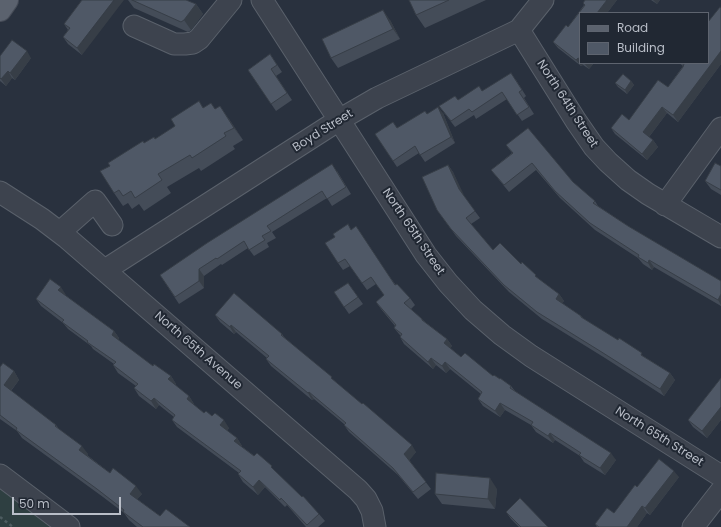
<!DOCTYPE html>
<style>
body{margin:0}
#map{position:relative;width:721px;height:527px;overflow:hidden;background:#29313e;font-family:Poppins,sans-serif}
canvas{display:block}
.legend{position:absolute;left:579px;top:12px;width:130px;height:52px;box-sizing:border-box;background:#212833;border:1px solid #5e646f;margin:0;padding:5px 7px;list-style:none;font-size:12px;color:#b9bec8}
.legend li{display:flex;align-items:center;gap:8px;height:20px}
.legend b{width:20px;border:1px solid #5e646f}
.scale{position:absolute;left:12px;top:497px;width:109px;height:18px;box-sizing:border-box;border:2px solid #b9bec8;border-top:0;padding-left:5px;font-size:12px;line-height:14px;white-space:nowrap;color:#b9bec8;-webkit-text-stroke:3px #212833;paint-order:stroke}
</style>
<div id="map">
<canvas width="721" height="527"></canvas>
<ul class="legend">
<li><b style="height:5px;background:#5b626e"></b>Road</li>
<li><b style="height:11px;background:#4f5866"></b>Building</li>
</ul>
<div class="scale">50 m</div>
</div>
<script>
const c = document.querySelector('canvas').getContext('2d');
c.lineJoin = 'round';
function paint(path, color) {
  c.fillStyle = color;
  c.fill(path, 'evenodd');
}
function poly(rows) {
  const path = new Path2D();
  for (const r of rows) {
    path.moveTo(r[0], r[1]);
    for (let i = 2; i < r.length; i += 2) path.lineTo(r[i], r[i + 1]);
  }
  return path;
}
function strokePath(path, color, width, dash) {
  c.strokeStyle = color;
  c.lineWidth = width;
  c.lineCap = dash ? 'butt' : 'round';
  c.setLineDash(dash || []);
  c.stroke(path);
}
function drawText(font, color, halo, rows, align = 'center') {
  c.font = font + ' Poppins,sans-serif';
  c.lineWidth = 4;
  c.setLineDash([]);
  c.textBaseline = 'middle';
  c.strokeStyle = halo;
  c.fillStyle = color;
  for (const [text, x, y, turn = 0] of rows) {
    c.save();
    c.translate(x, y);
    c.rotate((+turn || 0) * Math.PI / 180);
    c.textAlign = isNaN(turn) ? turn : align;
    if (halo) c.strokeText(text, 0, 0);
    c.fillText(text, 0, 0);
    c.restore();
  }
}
paint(poly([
 [0,486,54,527,0,527]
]), '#2e3f41');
const minor = poly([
 [262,0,426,255,448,283,473,310,502,335,531,356,721,476],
 [134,26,174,44,185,44,193,43,199,39,231,0],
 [519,30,576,121,594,147,608,162,628,180,648,194,721,237],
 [0,192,42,219,67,238,358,490,366,499,372,511,375,527],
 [665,205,721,128],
 [60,232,95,201,112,225],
 [105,270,339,120,377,98,519,30,543,0],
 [0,475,69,527],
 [693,527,721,491]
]);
const major = poly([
 [0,10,7,0]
]);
strokePath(minor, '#5a616b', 23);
strokePath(major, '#464c57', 24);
strokePath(poly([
 [0,517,13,527]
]), '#4d5c60', 2.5, [3, 3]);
strokePath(minor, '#3d434e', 21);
strokePath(major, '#5b626e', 22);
paint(poly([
 [82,0,82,55,68,44,63,37,68,30,64,24],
 [128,0,186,0,196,4,203,14,191,30,188,32,134,8],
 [409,0,486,0,425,28,416,15],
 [617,0,607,13,580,13,580,63,594,63,589,69,583,65,581,66,558,48,553,42,568,27,584,5,583,3],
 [651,0,660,0,657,4],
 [721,8,721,64,678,122,667,113,649,137,653,140,658,147,647,160,615,134,611,128,629,120,668,87,683,66,679,63,708,63],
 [390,20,400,39,338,68,331,58],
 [270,54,282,72,276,76,292,100,276,111,248,70],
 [0,56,31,58,15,80,12,78,6,86,0,81],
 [516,80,526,96,524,98,534,114,522,121,507,99,476,119,474,115,455,127,439,106],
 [631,81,634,85,627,94,618,87,615,83],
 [204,108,216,109,229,119,243,140,233,146,235,149,201,171,199,168,167,187,171,193,144,211,139,204,132,209,128,203,123,206,114,193,110,166,144,143,155,139],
 [443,113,455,143,425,162,419,153,397,167,375,134,397,128,427,114],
 [506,145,573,182,595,201,598,206,628,226,721,281,721,306,654,267,652,270,643,264,638,258,595,230,560,198,536,170,509,192,491,170,512,153],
 [448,165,453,172,463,195,480,218,471,224,493,250,521,264,540,280,559,294,564,301,562,303,581,316,584,319,670,373,675,380,664,396,605,358,542,319,509,292,456,236,437,210],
 [721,166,721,195,711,189,705,181],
 [337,171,351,194,332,206,327,198,272,232,276,238,267,243,269,247,254,256,248,248,222,265,221,264,204,276,204,288,179,304,160,275],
 [351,229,396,285,410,298,415,305,411,309,425,322,447,339,452,346,450,348,461,357,493,376,500,379,511,386,515,391,616,460,605,475,584,462,580,456,555,440,553,443,536,432,531,425,505,410,500,417,483,406,478,399,481,394,450,369,446,373,436,365,433,369,404,344,400,337,401,336,399,334,394,328,395,326,381,309,376,302,384,295,376,284,367,290,350,266,343,270,338,263,335,237],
 [348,283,363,304,349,314,334,292],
 [65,295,114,331,119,338,118,340,153,366,171,376,176,384,175,385,189,396,194,404,194,405,204,413,229,428,227,431,237,438,242,446,241,446,276,472,319,514,325,521,318,527,306,527,287,505,285,507,265,487,258,495,243,482,238,474,239,473,177,427,172,420,174,417,159,405,156,409,139,396,134,388,136,386,118,373,113,365,114,364,93,349,91,346,68,329,63,323,41,306,36,299,66,295],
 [215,315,282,334,284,337,416,452,409,460,431,489,418,499,398,475,349,432,344,425,344,424,314,399,312,400,271,366,266,359,267,358,236,332,234,334,220,322],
 [0,367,14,371,19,380,11,391,56,425,59,429,88,454,87,455,110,473,142,494,137,499,160,516,190,527,137,527,129,520,124,513,103,497,22,438,17,431,0,419],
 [721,378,721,420,707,438,693,427,688,420],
 [679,477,650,515,647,513,637,527,597,527,595,524,614,513,637,487],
 [497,489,495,509,442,504,435,494],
 [506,512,548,527,519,527,511,519]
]), '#444c58');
paint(poly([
 [114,0,124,0,82,55,77,48],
 [607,0,617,0,607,13,597,13],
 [653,0,660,0,657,4],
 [196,4,203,14,191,30,184,20],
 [383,10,390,20,400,39,393,29],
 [27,51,31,58,15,80,10,73],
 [721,51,721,64,678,122,673,115],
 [578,58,580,61,580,63,582,63,583,65,581,66,576,60],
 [584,63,594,63,589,69],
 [8,71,12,78,6,86,1,79],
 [631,81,634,85,627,94,625,90],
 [220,106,229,119,243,140,234,128],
 [438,107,443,113,455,143,451,137],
 [662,107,667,113,648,138,643,132],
 [653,140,658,147,647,160,642,154],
 [448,165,453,172,464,195,459,189],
 [649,260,654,267,652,270,648,263],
 [199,269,204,276,204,288,199,281],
 [61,287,66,295,64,297,58,290],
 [559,294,564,301,560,306,556,299],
 [721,294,721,305,718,300],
 [231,325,236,332,234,334,230,327],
 [114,331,119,338,117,342,112,335],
 [447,339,452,346,449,350,444,343],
 [431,358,436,365,433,369,428,362],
 [445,362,450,369,446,373,442,366],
 [14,371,19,380,9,393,4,385],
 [670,373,675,380,664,396,660,389],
 [171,376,176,384,173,387,168,379],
 [309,392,314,399,312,400,308,393],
 [189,396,194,404,192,406,187,399],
 [154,398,159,405,156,409,151,401],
 [500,403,505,410,500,417,495,411],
 [721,407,721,420,707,438,702,431],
 [224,420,229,428,226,433,220,425],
 [550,433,555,440,553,443,548,436],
 [237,438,242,446,240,448,234,441],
 [412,445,416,452,409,461,404,454],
 [82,446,88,454,85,458,79,450],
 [611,453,616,460,605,475,600,468],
 [674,471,679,477,650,515,645,508],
 [490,478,497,489,495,509,488,499],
 [259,480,265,487,258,495,253,487],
 [136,486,142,494,135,502,130,494],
 [642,506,647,513,637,527,627,527]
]), '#373e47');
const building = poly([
 [82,0,114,0,77,48,63,37,70,28,64,24,82,0],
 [132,0,186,0,196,4,184,20,181,22,132,0],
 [409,0,449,0,416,15,409,0],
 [585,0,607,0,597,13,580,13,580,59,578,58,576,60,553,42,566,25,568,27,585,5,583,3,585,0],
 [720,7,721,8,721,51,673,115,662,107,643,132,653,140,642,154,611,128,622,114,629,120,658,80,668,87,683,67,684,64,683,63,708,63,708,22,720,7],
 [383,10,393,29,331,58,322,39,383,10],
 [12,40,27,51,10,73,8,71,1,79,0,78,0,56,12,40],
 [270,54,277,65,271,69,287,93,271,104,248,70,270,54],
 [511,73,522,90,519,92,529,107,517,115,502,92,472,112,469,109,451,121,439,106,455,96,458,100,479,86,482,91,511,73],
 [623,74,631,81,625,90,615,83,623,74],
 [199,101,203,108,211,103,215,109,220,106,234,128,224,133,226,136,192,158,190,155,158,174,162,180,135,198,131,191,123,196,119,190,114,193,100,171,110,166,108,163,143,141,144,143,154,137,155,139,175,126,171,119,199,101],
 [438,107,451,137,420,155,415,146,393,161,375,134,393,122,397,128,425,111,427,114,438,107],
 [528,128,573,182,595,201,593,203,628,226,721,281,721,294,718,300,649,260,648,263,638,257,639,255,590,223,555,191,532,163,504,185,491,170,513,153,506,145,528,128],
 [715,163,721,166,721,190,705,181,715,163],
 [332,164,346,187,327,199,322,191,267,226,271,231,262,236,265,240,249,250,244,241,217,259,216,258,199,269,199,281,175,297,160,275,207,243,332,164],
 [448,165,459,189,475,211,466,218,493,250,500,243,521,264,522,262,536,275,535,276,559,294,556,299,581,316,581,317,618,340,619,338,642,353,641,355,670,373,660,389,600,351,537,312,504,285,451,229,437,210,422,177,448,165],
 [348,224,351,230,356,226,395,285,397,284,410,298,404,303,422,319,422,320,447,339,444,343,461,357,465,353,493,376,494,375,500,379,500,378,511,386,510,388,611,453,600,468,579,455,581,453,550,433,548,436,531,425,533,422,500,403,495,411,478,399,482,392,445,362,442,366,431,358,428,362,400,337,402,334,394,328,396,325,376,302,384,295,371,277,362,283,345,259,338,263,325,243,335,237,333,234,348,224],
 [50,279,61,287,58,290,114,331,112,335,153,366,154,364,171,376,168,379,189,396,187,399,204,413,206,411,212,416,215,413,224,420,220,425,237,438,234,441,254,456,257,453,272,466,271,467,302,497,303,496,319,514,307,525,281,498,280,500,259,480,253,487,238,474,241,471,172,420,175,415,154,398,151,401,134,388,138,384,113,365,116,362,87,342,88,341,62,322,64,320,36,299,50,279],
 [348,283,358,297,344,307,334,292,348,283],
 [234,293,282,334,281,335,332,377,331,378,362,404,363,403,412,445,404,454,426,482,413,492,393,468,344,425,346,423,309,392,308,393,266,359,269,356,231,325,230,327,215,315,234,293],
 [3,363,14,371,4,385,56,425,55,426,82,446,79,450,110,473,113,468,136,486,130,494,160,516,166,509,190,527,143,527,123,512,124,510,97,489,16,430,17,428,0,415,0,367,3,363],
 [721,378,721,407,702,431,688,420,721,378],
 [659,459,674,471,645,508,642,506,627,527,599,527,595,524,607,508,614,513,635,485,637,487,659,459],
 [436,473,490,478,488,499,435,494,436,473],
 [520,498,548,527,521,527,506,512,520,498]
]);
paint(building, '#4f5866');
strokePath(building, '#373e47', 1);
drawText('12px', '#b9bec8', '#212833', [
 ["North 64th Street",567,104,57],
 ["Boyd Street",323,131,-32],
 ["North 65th Street",413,232,56],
 ["North 65th Avenue",198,351,41],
 ["North 65th Street",659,437,32]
]);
</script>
